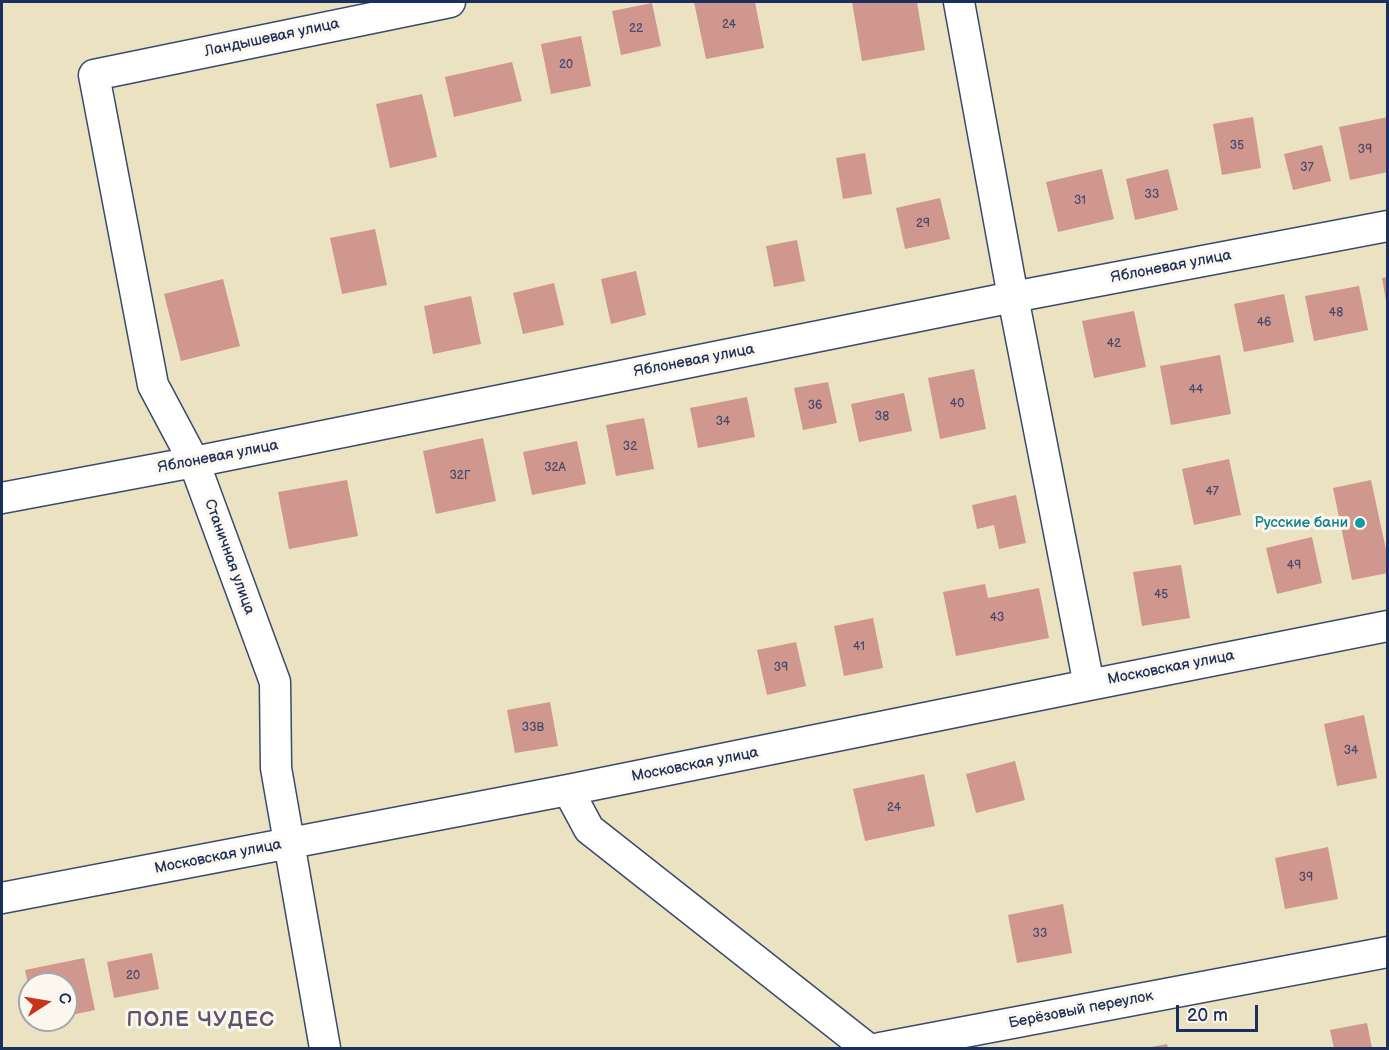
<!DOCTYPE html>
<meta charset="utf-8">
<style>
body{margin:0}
#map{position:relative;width:1389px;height:1050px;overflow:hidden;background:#ebe2c1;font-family:"Balsamiq Sans",sans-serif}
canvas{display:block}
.frame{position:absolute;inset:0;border:3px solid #1b2f5e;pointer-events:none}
.north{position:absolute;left:18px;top:972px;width:60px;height:60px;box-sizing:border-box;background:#fbf7ec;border:2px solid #a1a7b3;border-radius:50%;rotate:78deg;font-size:16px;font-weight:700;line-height:24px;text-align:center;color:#1b2f5e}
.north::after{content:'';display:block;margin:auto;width:21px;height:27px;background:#c8321e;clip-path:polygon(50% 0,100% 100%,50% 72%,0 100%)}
.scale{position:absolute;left:1176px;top:1005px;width:82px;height:27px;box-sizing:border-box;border:3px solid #1b2f5e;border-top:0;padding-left:8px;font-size:18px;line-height:21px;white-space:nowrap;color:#1b2f5e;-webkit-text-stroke:4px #fbf7ec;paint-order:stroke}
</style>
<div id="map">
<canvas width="1389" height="1050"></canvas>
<div class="frame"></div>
<div class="north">С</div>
<div class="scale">20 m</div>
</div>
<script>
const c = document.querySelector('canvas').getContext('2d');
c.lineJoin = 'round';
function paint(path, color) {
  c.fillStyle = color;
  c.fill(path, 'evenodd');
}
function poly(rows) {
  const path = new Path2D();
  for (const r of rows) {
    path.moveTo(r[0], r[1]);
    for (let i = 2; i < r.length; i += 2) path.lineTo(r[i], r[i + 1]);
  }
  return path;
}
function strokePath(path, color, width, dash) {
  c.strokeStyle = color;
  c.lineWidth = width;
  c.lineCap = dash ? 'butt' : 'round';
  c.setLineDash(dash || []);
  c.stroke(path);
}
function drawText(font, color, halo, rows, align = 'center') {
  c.font = font + ' "Balsamiq Sans",sans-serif';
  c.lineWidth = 6;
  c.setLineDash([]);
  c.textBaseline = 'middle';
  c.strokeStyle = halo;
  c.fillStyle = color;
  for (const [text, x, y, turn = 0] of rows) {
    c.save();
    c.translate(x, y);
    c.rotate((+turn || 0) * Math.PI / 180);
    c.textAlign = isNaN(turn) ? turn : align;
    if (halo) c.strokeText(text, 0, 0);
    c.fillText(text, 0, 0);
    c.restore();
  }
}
paint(poly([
 [694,2,755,2,764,48,706,59],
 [852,2,917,2,925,50,862,61],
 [652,3,661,46,621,55,612,11],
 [581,36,591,86,551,94,541,44],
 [512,62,522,101,454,117,445,77],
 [422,94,437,157,390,168,376,104],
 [1253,117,1261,168,1222,175,1213,124],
 [1388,117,1388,172,1350,180,1339,127],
 [1322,145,1331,181,1293,190,1284,154],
 [865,153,872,194,843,199,836,158],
 [1102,169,1114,219,1058,232,1046,182],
 [1168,169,1178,210,1135,220,1126,179],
 [940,198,950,239,905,249,896,208],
 [375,229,387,285,342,294,330,238],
 [797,240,805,281,774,287,766,246],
 [636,271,646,315,611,324,601,279],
 [1388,277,1388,301,1386,301,1382,278],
 [223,279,240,346,181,361,164,294],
 [554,283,564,325,523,334,513,293],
 [1359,286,1368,330,1314,341,1305,296],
 [1284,294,1294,342,1244,352,1234,304],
 [471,296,481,344,433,354,424,306],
 [1134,311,1146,367,1094,378,1082,321],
 [1220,355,1231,414,1171,425,1160,366],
 [974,369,986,429,940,439,928,378],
 [828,382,837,423,803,430,794,388],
 [904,393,912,431,859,442,851,404],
 [747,397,755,437,698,448,690,408],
 [644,418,654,469,616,476,606,425],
 [483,438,496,501,436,514,423,451],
 [577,441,586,484,532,495,523,452],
 [1229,459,1241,515,1194,525,1182,469],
 [347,480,358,536,289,549,278,492],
 [1371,480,1388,559,1388,573,1352,580,1333,488],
 [1016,495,1026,543,999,549,994,525,977,529,972,505],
 [1312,537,1322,583,1277,594,1266,548],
 [1181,565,1190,618,1142,626,1133,572],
 [985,584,988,598,1039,588,1049,638,956,656,943,592],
 [873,618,883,668,844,676,834,626],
 [796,642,806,686,767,695,757,650],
 [550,702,558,746,515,753,507,710],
 [1364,715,1377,778,1337,786,1324,724],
 [1015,761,1025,800,976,813,966,774],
 [924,774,935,826,865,841,853,789],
 [1328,847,1338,899,1285,909,1275,858],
 [1063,904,1072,953,1017,963,1008,915],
 [152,953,159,989,114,998,107,962],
 [84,958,95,1010,66,1016,66,984,30,984,29,988,25,970],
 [1367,1023,1372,1048,1334,1048,1330,1030],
 [1167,1044,1168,1048,1151,1048,1151,1047]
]), '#d0978f');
const minor = poly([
 [959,2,1013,297,1089,685],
 [2,498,194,462,1013,297,1388,226],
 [568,790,589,829,867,1048],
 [2,898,568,790,1089,685,1388,626],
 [325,1048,276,768,275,682,194,462,153,385,94,75,450,2],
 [880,1048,1388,952]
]);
strokePath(minor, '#3a4a6d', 33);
strokePath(minor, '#fff', 30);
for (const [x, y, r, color] of [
 [1360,523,6,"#0f9aa8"]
]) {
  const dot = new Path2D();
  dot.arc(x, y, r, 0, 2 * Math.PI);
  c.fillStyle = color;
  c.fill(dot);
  strokePath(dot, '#fbf7ec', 2);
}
drawText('12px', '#48496a', null, [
 ["24",729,25],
 ["22",636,29],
 ["20",566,65],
 ["35",1237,146],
 ["39",1365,150],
 ["37",1307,168],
 ["33",1152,195],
 ["31",1080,201],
 ["29",923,224],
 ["48",1336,313],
 ["46",1264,323],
 ["42",1114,344],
 ["44",1196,390],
 ["40",957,404],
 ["36",815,406],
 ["38",882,417],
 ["34",723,422],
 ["32",630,447],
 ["32А",555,468],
 ["32Г",460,476],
 ["47",1212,492],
 ["49",1294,566],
 ["45",1161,595],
 ["43",997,618],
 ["41",859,647],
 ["39",781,668],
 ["33В",533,728],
 ["34",1351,751],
 ["24",894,808],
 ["39",1306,878],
 ["33",1040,934],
 ["20",133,976]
]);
drawText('15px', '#1b2f5e', '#fbf7ec', [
 ["Ландышевая улица",272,38,-12],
 ["Яблоневая улица",1171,267,-11],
 ["Яблоневая улица",694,361,-11],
 ["Яблоневая улица",218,457,-11],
 ["Станичная улица",229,557,70],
 ["Московская улица",1171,668,-11],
 ["Московская улица",695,765,-11],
 ["Московская улица",218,857,-11],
 ["Берёзовый переулок",1081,1010,-11]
]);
drawText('15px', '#0d838f', '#fbf7ec', [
 ["Русские бани",1348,523]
], 'right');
c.letterSpacing = '1.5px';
drawText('bold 21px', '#5a536f', '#fbf7ec', [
 ["ПОЛЕ ЧУДЕС",201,1021]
]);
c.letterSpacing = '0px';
</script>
